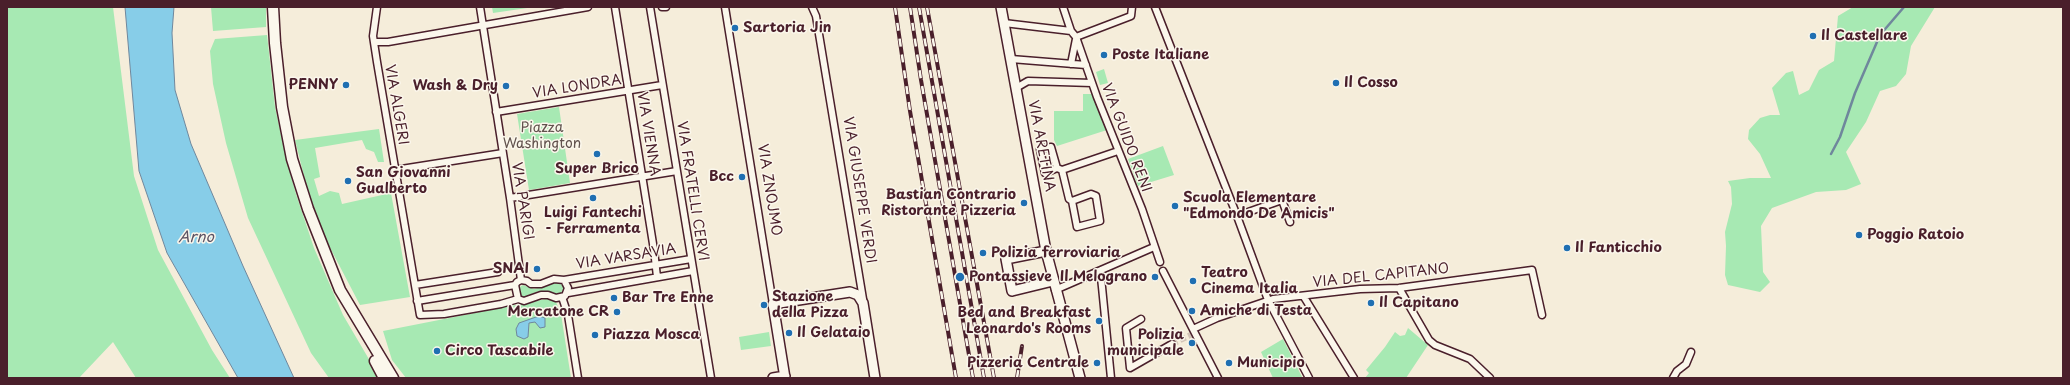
<!DOCTYPE html>
<style>
body{margin:0}
#map{position:relative;width:2070px;height:385px;overflow:hidden;background:#f5edda;font-family:"Playpen Sans",sans-serif}
canvas{display:block}
.frame{position:absolute;inset:0;border:8px solid #4a1f2b;pointer-events:none}
</style>
<div id="map">
<canvas width="2070" height="385"></canvas>
<div class="frame"></div>
</div>
<script>
const c = document.querySelector('canvas').getContext('2d');
c.lineJoin = 'round';
function paint(path, color) {
  c.fillStyle = color;
  c.fill(path, 'evenodd');
}
function poly(rows) {
  const path = new Path2D();
  for (const r of rows) {
    path.moveTo(r[0], r[1]);
    for (let i = 2; i < r.length; i += 2) path.lineTo(r[i], r[i + 1]);
  }
  return path;
}
function strokePath(path, color, width, dash) {
  c.strokeStyle = color;
  c.lineWidth = width;
  c.lineCap = dash ? 'butt' : 'round';
  c.setLineDash(dash || []);
  c.stroke(path);
}
function drawText(font, color, halo, rows, align = 'center') {
  c.font = font + ' "Playpen Sans",sans-serif';
  c.lineWidth = 3;
  c.setLineDash([]);
  c.textBaseline = 'middle';
  c.strokeStyle = halo;
  c.fillStyle = color;
  for (const [text, x, y, turn = 0] of rows) {
    c.save();
    c.translate(x, y);
    c.rotate((+turn || 0) * Math.PI / 180);
    c.textAlign = isNaN(turn) ? turn : align;
    if (halo) c.strokeText(text, 0, 0);
    c.fillText(text, 0, 0);
    c.restore();
  }
}
paint(poly([
 [7,7,113,7,134,176,158,250,212,350,230,378,136,378,113,342,79,378,7,378],
 [211,7,266,7,266,27,213,31],
 [492,7,534,7,493,13],
 [1853,7,1935,7,1911,46,1906,74,1896,86,1880,91,1866,122,1846,152,1861,184,1846,190,1816,192,1772,208,1761,226,1763,272,1770,282,1760,292,1728,285,1725,275,1726,246,1725,232,1732,204,1731,187,1728,181,1750,178,1771,178,1760,154,1748,139,1749,130,1760,118,1770,115,1780,115,1772,88,1786,73,1793,71,1799,95,1809,90,1819,70,1834,61,1838,16],
 [267,35,275,107,286,158,296,194,314,248,343,315,380,378,329,378,311,353,248,218,226,143,213,84,210,51,215,39],
 [1104,69,1108,83,1100,85,1096,72],
 [1083,94,1092,94,1095,98,1107,130,1057,146,1054,140,1054,111,1083,111],
 [559,107,570,183,529,190,517,114],
 [379,129,384,162,378,162,374,152,366,149,362,140,315,148,320,177,314,179,319,196,330,191,339,193,342,204,391,193,410,297,360,305,327,242,308,192,295,140],
 [1163,146,1174,175,1138,186,1128,159],
 [559,282,564,287,561,293,558,294,547,291,539,291,524,297,520,295,518,288,523,285,534,289],
 [551,298,556,302,561,314,571,378,406,378,392,360,383,331],
 [1408,328,1428,345,1406,378,1365,378,1369,373,1366,370,1385,347,1395,332,1400,336,1405,335],
 [769,332,771,346,741,350,739,337],
 [1283,339,1302,377,1299,378,1273,378,1261,352]
]), '#a7e9b3');
const water = poly([
 [125,7,174,7,172,33,175,90,191,144,243,266,294,378,238,378,167,253,139,171,125,7],
 [539,316,545,318,545,327,540,328,535,322,529,323,528,337,524,339,517,336,516,329,519,323,539,316]
]);
paint(water, '#87cde8');
strokePath(water, '#6f879c', 1);
strokePath(poly([
 [1831,154,1840,137,1855,93,1880,35,1904,7]
]), '#6f879c', 2.5);
strokePath(poly([
 [1172,344,1191,335]
]), '#d3c4b7', 6, [6, 3]);
const street = poly([
 [377,7,373,36,377,62,420,315,444,314,501,304,518,299],
 [480,7,510,198,521,280],
 [615,7,654,250,657,277],
 [650,7,711,378],
 [662,7,666,7],
 [725,7,773,304],
 [812,7,816,16,863,299],
 [1063,7,1071,31,1076,37,1097,97,1142,209,1160,262],
 [1155,7,1237,216,1268,300,1309,378],
 [1004,23,1071,31],
 [1076,37,1131,16,1132,7],
 [374,42,388,42,588,7],
 [1011,59,1086,65],
 [1071,64,1076,39],
 [1016,88,1028,81,1092,83],
 [496,112,662,85],
 [1057,168,1045,173,1040,149,1051,147,1057,168,1062,170],
 [395,170,503,153],
 [510,198,677,171],
 [1072,201,1091,194,1096,196,1100,221,1077,227,1072,201,1069,199,1062,170,1118,151],
 [1237,216,1282,200,1290,222],
 [1163,271,1218,378],
 [1097,273,1101,278,1102,287,1111,378],
 [554,279,564,280,568,288,565,296,556,298,548,295,541,295,524,301,518,299,515,285,517,282,521,280,527,281,531,284,541,284,554,279],
 [564,280,691,259],
 [415,285,498,272],
 [1399,288,1429,340,1435,345,1470,359,1490,378],
 [1055,290,1154,247],
 [568,293,693,271],
 [562,297,568,315,578,378],
 [1304,297,1354,378],
 [417,301,515,285],
 [1141,319,1126,328,1130,368,1172,344],
 [1193,329,1217,318,1273,299,1360,289,1399,288,1532,270,1542,315],
 [1673,378,1677,371,1686,364,1691,352]
]);
const secondary = poly([
 [1001,7,1046,251,1080,378],
 [1046,251,1006,259,1012,291,1053,281],
 [773,378,785,376],
 [785,378,773,304,850,292,858,295,863,303,875,378]
]);
const primary = poly([
 [273,7,275,43,282,107,292,159,308,209,340,290,393,378],
 [375,361,384,378]
]);
strokePath(street, '#4a1f2b', 9);
strokePath(secondary, '#4a1f2b', 12);
strokePath(primary, '#4a1f2b', 13);
strokePath(street, '#fbf7ec', 6);
strokePath(secondary, '#fbf7ec', 9);
strokePath(primary, '#fbf7ec', 10);
const rail = poly([
 [895,7,910,111,956,378],
 [910,7,921,80,973,378],
 [919,7,984,378],
 [927,7,994,378],
 [1017,378,1022,346]
]);
strokePath(rail, '#4a1f2b', 4);
strokePath(rail, '#fbf7ec', 2.5, [8]);
for (const [x, y, r, color] of [
 [735,28,4,"#1f6fb2"],
 [1813,36,4,"#1f6fb2"],
 [1104,55,4,"#1f6fb2"],
 [1336,83,4,"#1f6fb2"],
 [346,85,4,"#1f6fb2"],
 [506,86,4,"#1f6fb2"],
 [597,154,4,"#1f6fb2"],
 [742,177,4,"#1f6fb2"],
 [348,181,4,"#1f6fb2"],
 [593,198,4,"#1f6fb2"],
 [1024,203,4,"#1f6fb2"],
 [1175,206,4,"#1f6fb2"],
 [1859,235,4,"#1f6fb2"],
 [1567,248,4,"#1f6fb2"],
 [983,253,4,"#1f6fb2"],
 [537,269,4,"#1f6fb2"],
 [960,277,5,"#1f6fb2"],
 [1155,277,4,"#1f6fb2"],
 [1193,281,4,"#1f6fb2"],
 [614,298,4,"#1f6fb2"],
 [1371,303,4,"#1f6fb2"],
 [764,305,4,"#1f6fb2"],
 [1192,311,4,"#1f6fb2"],
 [617,312,4,"#1f6fb2"],
 [1099,321,4,"#1f6fb2"],
 [789,333,4,"#1f6fb2"],
 [595,335,4,"#1f6fb2"],
 [1192,343,4,"#1f6fb2"],
 [437,351,4,"#1f6fb2"],
 [1097,363,4,"#1f6fb2"],
 [1229,363,4,"#1f6fb2"]
]) {
  const dot = new Path2D();
  dot.arc(x, y, r, 0, 2 * Math.PI);
  c.fillStyle = color;
  c.fill(dot);
  strokePath(dot, '#fbf7ec', 1.5);
}
drawText('bold 14px', '#4a1f2b', '#fbf7ec', [
 ["Sartoria Jin",743,28],
 ["Il Castellare",1821,36],
 ["Poste Italiane",1112,55],
 ["Il Cosso",1344,83],
 ["PENNY",338,85,"right"],
 ["Wash & Dry",498,86,"right"],
 ["Super Brico",597,169,"center"],
 ["San Giovanni",356,173],
 ["Gualberto",356,189],
 ["Bcc",734,177,"right"],
 ["Bastian Contrario",1016,195,"right"],
 ["Ristorante Pizzeria",1016,211,"right"],
 ["Scuola Elementare",1183,198],
 ["\"Edmondo De Amicis\"",1183,214],
 ["Luigi Fantechi",593,213,"center"],
 ["- Ferramenta",593,229,"center"],
 ["Poggio Ratoio",1867,235],
 ["Il Fanticchio",1575,248],
 ["Polizia ferroviaria",991,253],
 ["SNAI",529,269,"right"],
 ["Teatro",1201,273],
 ["Cinema Italia",1201,289],
 ["Pontassieve",969,277],
 ["Il Melograno",1147,277,"right"],
 ["Stazione",772,297],
 ["della Pizza",772,313],
 ["Bar Tre Enne",622,298],
 ["Il Capitano",1379,303],
 ["Amiche di Testa",1200,311],
 ["Mercatone CR",609,312,"right"],
 ["Bed and Breakfast",1091,313,"right"],
 ["Leonardo's Rooms",1091,329,"right"],
 ["Il Gelataio",797,333],
 ["Piazza Mosca",603,335],
 ["Polizia",1184,335,"right"],
 ["municipale",1184,351,"right"],
 ["Circo Tascabile",445,351],
 ["Pizzeria Centrale",1089,363,"right"],
 ["Municipio",1237,363]
], 'left');
drawText('14px', '#4a1f2b', '#fbf7ec', [
 ["VIA LONDRA",577,87,-9],
 ["VIA ALGERI",396,105,80],
 ["VIA VIENNA",648,134,81],
 ["VIA GUIDO RENI",1126,138,69],
 ["VIA ARETINA",1041,146,79],
 ["VIA ZNOJMO",769,190,81],
 ["VIA GIUSEPPE VERDI",859,190,81],
 ["VIA FRATELLI CERVI",692,191,81],
 ["VIA PARIGI",522,201,81],
 ["VIA VARSAVIA",626,257,-9],
 ["VIA DEL CAPITANO",1381,276,-6]
]);
drawText('14px', '#61524d', '#fbf7ec', [
 ["Piazza",542,128],
 ["Washington",542,144]
]);
drawText('italic 15px', '#5c5364', '#fbf7ec', [
 ["Arno",196,238]
]);
</script>
